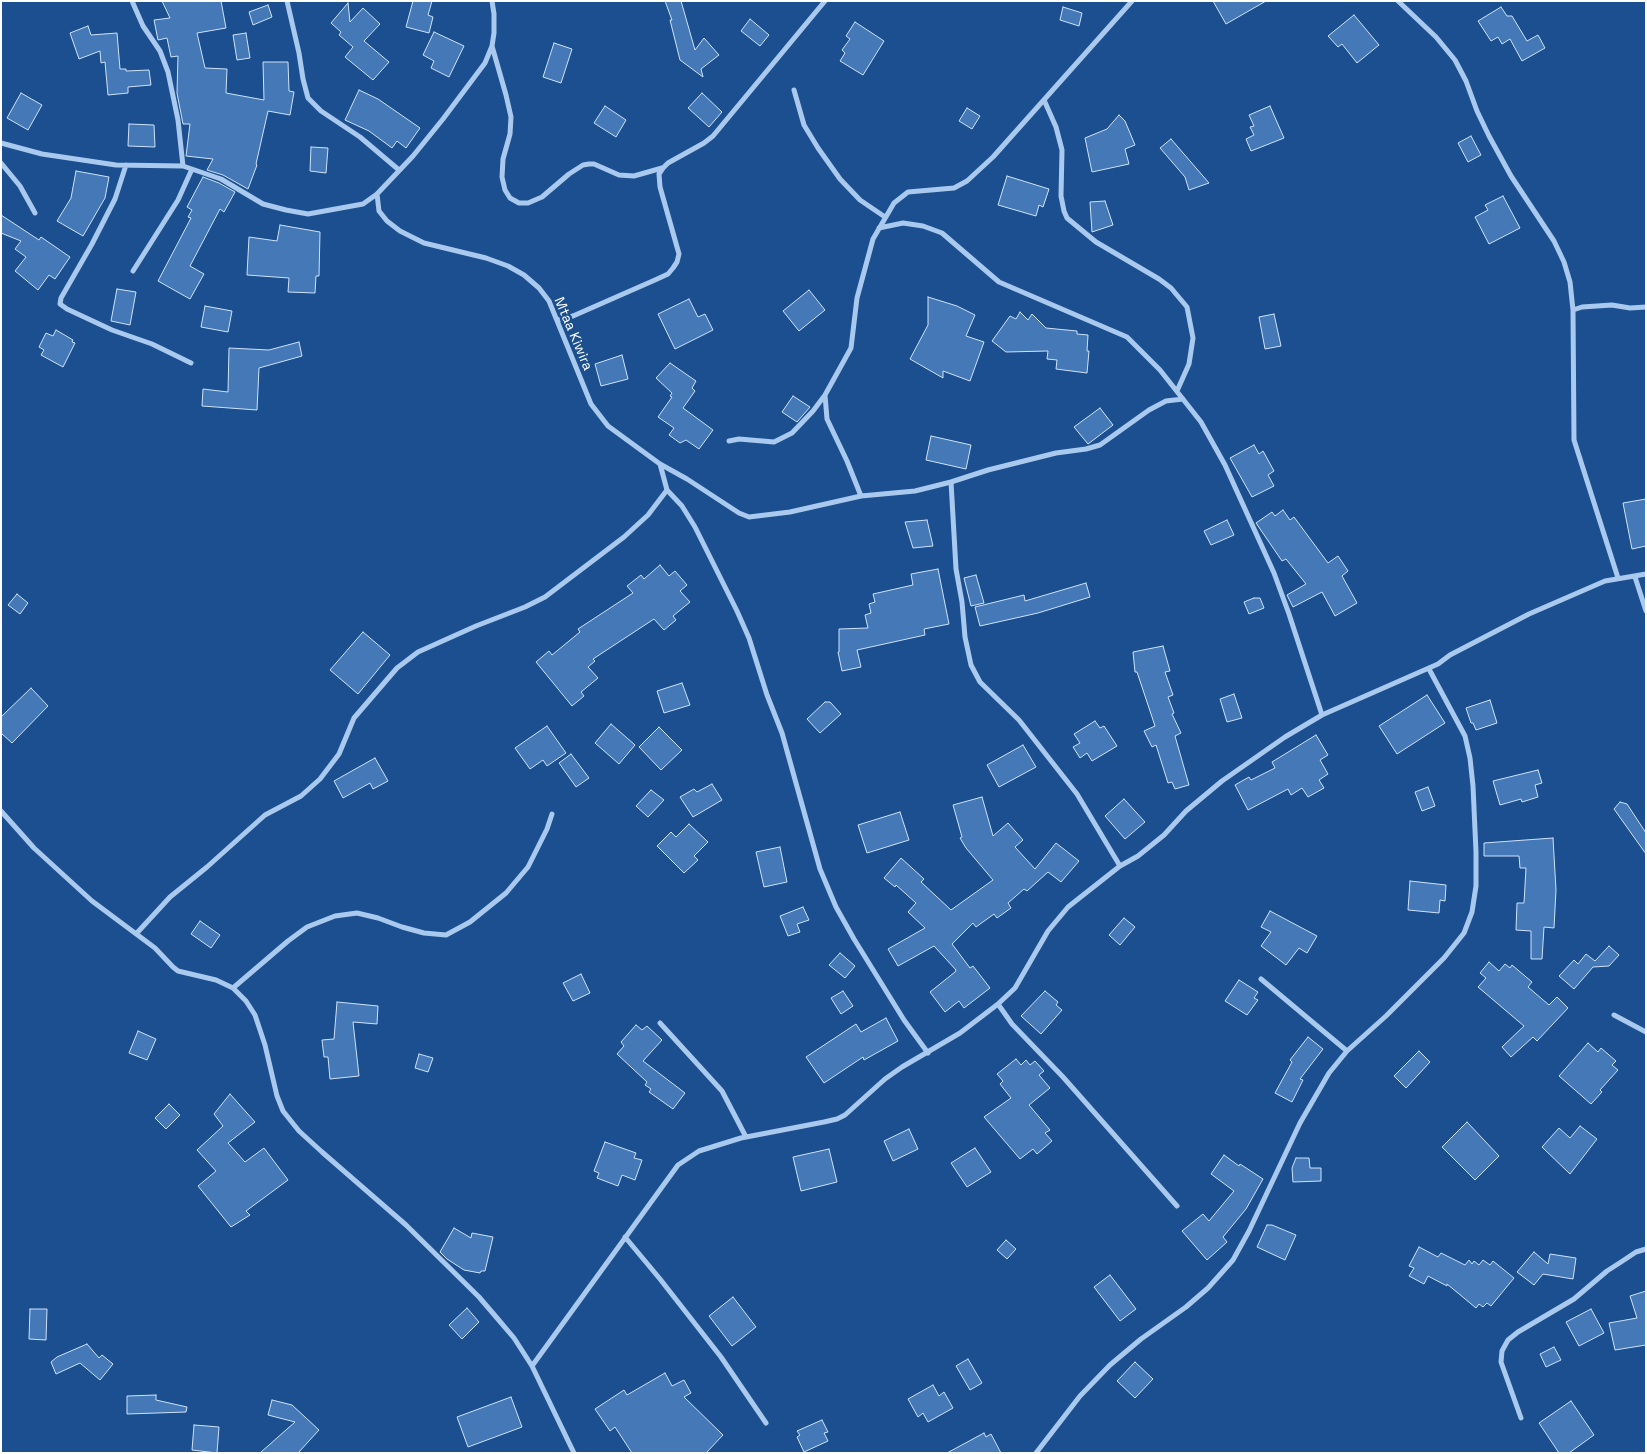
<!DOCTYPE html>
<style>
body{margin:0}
#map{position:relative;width:1647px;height:1454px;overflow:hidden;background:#1b4f8f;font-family:"Space Grotesk",sans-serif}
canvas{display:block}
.frame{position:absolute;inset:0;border:2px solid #fff;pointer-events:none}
</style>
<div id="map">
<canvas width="1647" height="1454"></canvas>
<div class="frame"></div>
</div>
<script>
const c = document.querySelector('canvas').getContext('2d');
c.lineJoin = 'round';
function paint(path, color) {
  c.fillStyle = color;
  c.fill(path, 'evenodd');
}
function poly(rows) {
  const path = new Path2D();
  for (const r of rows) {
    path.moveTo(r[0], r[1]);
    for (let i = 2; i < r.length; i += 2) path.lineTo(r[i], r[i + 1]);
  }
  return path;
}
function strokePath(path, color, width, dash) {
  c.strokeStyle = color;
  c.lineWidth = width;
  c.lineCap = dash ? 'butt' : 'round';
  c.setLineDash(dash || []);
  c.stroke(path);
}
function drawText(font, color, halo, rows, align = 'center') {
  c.font = font + ' "Space Grotesk",sans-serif';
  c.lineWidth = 5;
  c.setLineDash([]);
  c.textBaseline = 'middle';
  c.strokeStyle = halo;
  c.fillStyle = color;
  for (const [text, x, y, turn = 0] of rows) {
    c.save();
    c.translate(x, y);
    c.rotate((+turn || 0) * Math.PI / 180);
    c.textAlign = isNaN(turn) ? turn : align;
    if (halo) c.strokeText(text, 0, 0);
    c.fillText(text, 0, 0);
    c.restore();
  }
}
const building = poly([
 [162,1,221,1,226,28,197,33,205,68,227,69,226,93,264,100,263,62,288,62,289,91,294,92,290,115,268,111,256,164,257,165,248,189,223,175,207,170,213,159,186,156,190,124,183,124,177,93,178,56,171,57,167,38,158,40,154,20,170,18,162,1],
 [413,1,432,1,428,15,433,17,429,33,406,27,413,1],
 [665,1,681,1,695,50,704,38,719,55,701,69,703,77,680,60,670,20,672,20,665,1],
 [1213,1,1266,1,1226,24,1213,1],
 [348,3,350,22,363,8,380,24,364,41,389,62,373,80,345,57,353,47,339,35,341,32,331,23,348,3],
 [268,5,272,17,253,25,249,12,268,5],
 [1063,7,1082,13,1079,26,1060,20,1063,7],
 [1501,7,1507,16,1512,16,1527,41,1538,35,1545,48,1522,61,1510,39,1502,44,1498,37,1491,41,1478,21,1501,7],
 [1354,15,1379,45,1357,63,1342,44,1338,47,1328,36,1354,15],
 [750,19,769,35,760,46,741,31,750,19],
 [855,22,884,41,863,75,840,61,845,53,842,50,850,39,846,36,855,22],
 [88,26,91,35,117,33,120,69,126,69,126,71,149,70,151,85,128,87,128,93,108,95,105,62,101,63,100,51,79,59,70,33,88,26],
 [434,32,464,46,449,77,431,68,434,61,423,55,434,32],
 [246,33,250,58,237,60,233,35,246,33],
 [554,43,572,49,561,83,543,77,554,43],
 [359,90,378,99,420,128,406,148,397,141,392,148,369,131,345,120,359,90],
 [21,93,42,105,28,130,7,118,21,93],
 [702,93,722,112,709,127,688,108,702,93],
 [605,106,626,120,616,137,594,123,605,106],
 [1270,106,1284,138,1251,151,1246,139,1254,135,1250,127,1254,126,1249,115,1270,106],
 [967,108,980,116,972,129,959,121,967,108],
 [1119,115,1125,121,1135,145,1125,149,1129,164,1092,172,1085,138,1107,129,1119,115],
 [129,124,154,125,155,147,128,146,129,124],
 [1471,136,1481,155,1468,162,1458,143,1471,136],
 [1171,139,1209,183,1189,190,1185,177,1160,148,1171,139],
 [311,147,328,148,326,173,310,171,311,147],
 [76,171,109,177,105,198,83,236,57,221,71,198,76,171],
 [1007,176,1049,189,1043,207,1039,205,1036,216,998,205,1007,176],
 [203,177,219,183,235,192,224,212,220,209,190,266,204,274,190,299,158,281,191,218,188,217,192,210,187,207,203,177],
 [1503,196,1520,228,1489,244,1475,217,1488,210,1485,205,1503,196],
 [1105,201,1113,225,1092,232,1090,202,1105,201],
 [1,215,39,240,41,237,70,257,55,279,49,275,38,290,15,271,26,257,15,249,21,241,1,233,1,215],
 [280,225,320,232,319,276,316,276,315,293,288,292,289,278,247,275,249,237,277,241,280,225],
 [117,289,136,292,130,325,111,321,117,289],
 [809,290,825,310,799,331,783,311,809,290],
 [928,297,957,306,975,315,966,336,984,342,970,381,943,371,943,378,910,359,928,325,928,297],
 [689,299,698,317,705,314,713,330,675,349,658,314,689,299],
 [205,306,232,311,228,332,201,327,205,306],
 [1020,312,1028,320,1032,314,1046,328,1077,331,1077,334,1088,335,1087,351,1089,351,1087,373,1056,369,1057,360,1047,359,1048,351,1006,352,992,341,1010,316,1016,319,1020,312],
 [1274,314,1281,346,1265,349,1259,317,1274,314],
 [56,330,73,340,72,342,75,343,63,367,41,355,44,350,39,347,46,333,53,336,56,330],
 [299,342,302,356,259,368,257,410,202,406,203,389,228,392,229,348,269,350,299,342],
 [622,355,628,379,601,386,595,364,622,355],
 [670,363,696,381,692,388,695,391,683,408,713,430,699,449,686,440,680,443,669,435,674,428,658,417,672,397,670,396,672,393,656,378,670,363],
 [793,396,810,407,797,422,782,412,793,396],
 [1100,408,1113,425,1088,444,1074,427,1100,408],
 [931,436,971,445,966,469,926,460,931,436],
 [1254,445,1259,454,1263,451,1274,471,1268,475,1274,486,1252,497,1230,458,1254,445],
 [1646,499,1646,546,1632,549,1623,503,1646,499],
 [1283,510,1290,520,1294,517,1328,563,1338,556,1348,571,1342,576,1357,603,1335,616,1322,592,1293,607,1287,595,1306,584,1286,559,1282,561,1256,523,1272,512,1275,516,1283,510],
 [927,520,933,546,913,548,905,522,927,520],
 [1227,520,1234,535,1211,545,1204,531,1227,520],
 [660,565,669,576,675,571,687,585,680,591,690,602,673,616,676,620,664,630,654,619,593,659,595,661,588,667,598,678,581,692,584,696,572,706,536,662,549,651,552,655,580,632,578,629,633,593,627,586,641,575,644,579,660,565],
 [938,569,949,624,924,629,925,635,857,650,861,667,842,671,838,652,839,652,839,629,868,628,865,615,871,613,869,604,875,602,873,594,913,585,911,574,938,569],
 [976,575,984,603,971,606,964,578,976,575],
 [1086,583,1090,597,1038,613,980,626,975,607,1024,595,1025,601,1086,583],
 [17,594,28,603,20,614,8,605,17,594],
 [1254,598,1260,598,1264,608,1249,614,1244,602,1254,598],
 [363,632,390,655,358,694,330,670,363,632],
 [1163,646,1170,671,1165,672,1173,695,1168,697,1174,713,1172,714,1181,733,1175,736,1189,785,1175,789,1172,782,1168,783,1156,745,1152,747,1144,731,1155,726,1137,672,1135,672,1133,652,1163,646],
 [682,683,690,705,664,713,657,691,682,683],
 [31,688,48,706,12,743,1,733,1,717,31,688],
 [1234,694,1242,718,1227,722,1220,699,1234,694],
 [1427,695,1445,723,1397,754,1379,726,1427,695],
 [1490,700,1497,723,1476,730,1473,723,1471,723,1466,708,1490,700],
 [825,702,830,702,841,714,820,733,807,719,825,702],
 [1095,721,1100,728,1104,726,1117,746,1092,761,1087,753,1080,758,1073,747,1080,743,1074,734,1095,721],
 [611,724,635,745,619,764,595,743,611,724],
 [547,726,566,753,547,766,543,760,530,769,515,748,547,726],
 [659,727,682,750,661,770,639,747,659,727],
 [1316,735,1328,755,1320,760,1328,774,1319,780,1324,788,1308,797,1302,788,1291,795,1288,789,1248,810,1235,785,1249,777,1251,780,1275,768,1272,762,1316,735],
 [1023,745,1036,767,999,787,987,765,1023,745],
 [571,754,589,778,576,787,559,763,571,754],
 [375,758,388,781,373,789,370,783,343,798,334,781,375,758],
 [1538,770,1542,783,1535,785,1538,797,1522,802,1521,799,1500,805,1493,781,1538,770],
 [712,784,722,800,693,817,680,797,694,789,697,792,712,784],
 [1428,787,1435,806,1422,811,1415,792,1428,787],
 [651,790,664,800,648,817,636,806,651,790],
 [982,797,993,836,1008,823,1023,840,1015,847,1035,869,1056,843,1079,861,1061,882,1048,872,1027,891,1024,889,1008,903,1011,908,997,918,994,914,976,927,973,923,952,944,970,968,973,966,990,988,964,1008,959,1001,945,1012,930,992,955,972,956,970,934,946,898,966,888,949,925,928,908,912,916,903,896,885,895,887,884,878,901,858,924,879,921,882,951,910,993,880,966,848,960,838,962,837,953,805,982,797],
 [1124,799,1145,822,1125,839,1105,816,1124,799],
 [1620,802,1627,804,1646,833,1646,854,1614,809,1620,802],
 [900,812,909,840,867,853,858,825,900,812],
 [689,824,708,842,694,856,698,860,684,873,657,846,671,832,676,837,689,824],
 [1553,838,1556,890,1554,928,1544,927,1542,959,1531,959,1531,931,1516,930,1517,903,1524,903,1526,868,1520,868,1519,856,1484,856,1484,843,1553,838],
 [780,847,787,882,764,887,756,852,780,847],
 [1410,881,1446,885,1445,901,1440,900,1439,913,1408,910,1410,881],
 [803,907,809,920,797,924,800,932,788,936,780,916,803,907],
 [1270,911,1317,936,1307,953,1299,948,1286,965,1261,946,1271,932,1261,927,1270,911],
 [1124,918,1135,927,1120,945,1109,935,1124,918],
 [200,921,220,935,211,948,191,934,200,921],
 [1609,946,1619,955,1609,966,1593,967,1574,989,1559,976,1574,960,1578,964,1586,954,1595,961,1609,946],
 [840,953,855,966,845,978,829,965,840,953],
 [1489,962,1499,971,1505,964,1510,968,1512,965,1532,982,1528,987,1549,1005,1557,997,1568,1008,1537,1041,1533,1037,1511,1057,1502,1047,1524,1026,1478,987,1486,978,1480,973,1489,962],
 [581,974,590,993,573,1001,563,983,581,974],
 [1239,980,1258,992,1254,998,1258,1000,1247,1015,1225,1001,1239,980],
 [843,991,853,1006,841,1014,831,998,843,991],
 [1045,991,1058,1002,1056,1005,1062,1010,1041,1034,1021,1016,1045,991],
 [337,1002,378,1006,377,1024,353,1022,359,1076,330,1079,328,1057,324,1057,322,1040,334,1039,337,1002],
 [886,1018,898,1041,864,1060,863,1057,824,1083,806,1057,856,1024,861,1032,886,1018],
 [636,1025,642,1030,647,1026,662,1040,643,1061,685,1093,673,1109,649,1092,651,1089,645,1085,647,1082,617,1054,624,1046,621,1042,636,1025],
 [138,1031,156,1039,147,1060,129,1053,138,1031],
 [1308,1037,1323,1049,1300,1079,1303,1080,1292,1102,1275,1093,1292,1062,1290,1060,1308,1037],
 [1588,1043,1598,1052,1601,1048,1616,1061,1612,1065,1618,1070,1600,1090,1602,1092,1591,1104,1559,1076,1588,1043],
 [1419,1051,1430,1062,1406,1088,1394,1076,1419,1051],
 [419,1054,433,1058,428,1072,415,1068,419,1054],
 [1016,1059,1021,1065,1026,1060,1030,1065,1035,1061,1044,1071,1039,1075,1050,1088,1029,1105,1050,1130,1045,1133,1052,1141,1037,1154,1033,1149,1020,1159,984,1117,1011,1098,1000,1084,1003,1081,997,1074,1016,1059],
 [230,1094,255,1122,228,1143,245,1162,264,1148,288,1180,246,1211,250,1215,231,1227,198,1186,216,1171,197,1150,223,1126,214,1114,230,1094],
 [169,1104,180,1115,166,1129,155,1118,169,1104],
 [1467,1122,1499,1156,1475,1180,1442,1147,1467,1122],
 [1580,1126,1597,1139,1570,1174,1542,1147,1559,1128,1570,1138,1580,1126],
 [909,1129,918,1149,893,1161,884,1141,909,1129],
 [605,1142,636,1153,634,1158,642,1160,635,1180,622,1175,618,1186,597,1178,599,1173,594,1171,605,1142],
 [975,1148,991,1172,967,1187,951,1163,975,1148],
 [829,1149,837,1182,801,1191,793,1157,829,1149],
 [1224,1155,1239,1166,1240,1164,1263,1179,1246,1209,1223,1237,1227,1242,1207,1260,1182,1231,1203,1214,1209,1221,1234,1191,1211,1174,1224,1155],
 [1296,1158,1309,1158,1310,1168,1321,1168,1321,1181,1293,1182,1292,1168,1296,1158],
 [1267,1225,1272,1225,1296,1235,1285,1260,1257,1247,1267,1225],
 [454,1228,471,1238,472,1233,493,1237,485,1271,481,1271,480,1273,464,1270,447,1259,440,1252,454,1228],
 [1006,1240,1016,1249,1007,1259,997,1250,1006,1240],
 [1419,1247,1438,1257,1441,1253,1465,1265,1469,1260,1472,1264,1474,1261,1479,1265,1483,1260,1490,1265,1493,1261,1514,1278,1491,1306,1487,1303,1483,1307,1479,1304,1476,1308,1447,1284,1447,1286,1428,1276,1424,1284,1409,1276,1414,1268,1409,1266,1419,1247],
 [1534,1252,1548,1264,1550,1254,1576,1258,1573,1279,1543,1274,1534,1285,1517,1272,1534,1252],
 [1110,1275,1136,1309,1120,1321,1094,1287,1110,1275],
 [1646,1291,1646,1345,1615,1350,1609,1323,1637,1318,1630,1296,1646,1291],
 [733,1297,756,1327,732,1346,709,1316,733,1297],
 [467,1308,479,1322,462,1339,449,1325,467,1308],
 [30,1309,47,1309,46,1340,29,1339,30,1309],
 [1591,1309,1604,1333,1579,1346,1566,1322,1591,1309],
 [87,1344,99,1358,102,1355,113,1364,100,1380,80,1363,56,1374,51,1362,57,1357,87,1344],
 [1554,1347,1561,1360,1546,1367,1540,1354,1554,1347],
 [968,1359,982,1383,970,1390,956,1366,968,1359],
 [1135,1362,1153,1379,1135,1398,1117,1381,1135,1362],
 [665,1373,672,1386,684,1380,691,1393,684,1397,723,1435,706,1453,632,1453,615,1427,610,1431,595,1409,624,1390,627,1395,665,1373],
 [933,1385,939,1396,944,1392,953,1408,928,1422,923,1413,918,1417,908,1399,933,1385],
 [156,1395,156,1400,187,1407,186,1412,127,1414,127,1396,156,1395],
 [511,1397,522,1427,468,1447,457,1417,511,1397],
 [272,1400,292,1405,319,1430,298,1453,260,1453,295,1422,268,1415,272,1400],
 [1571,1401,1594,1435,1569,1453,1559,1453,1539,1423,1571,1401],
 [822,1420,828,1432,824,1433,828,1441,804,1452,797,1437,800,1435,797,1431,822,1420],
 [194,1425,219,1427,217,1453,192,1450,194,1425],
 [984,1433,986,1437,991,1434,1001,1453,947,1453,984,1433]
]);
paint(building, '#4478b7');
strokePath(building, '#cfe3fa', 1);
strokePath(poly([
 [132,1,143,26,160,51,168,72,178,120,183,166],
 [287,1,299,53,303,79,308,98,321,111,360,137,399,170],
 [1398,1,1436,37,1455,60,1466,81,1477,111,1489,136,1511,176,1554,241,1564,262,1570,282,1573,310,1574,440,1618,578],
 [492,46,506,95,511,117,510,134,503,159,502,177,505,190,510,198,519,203,528,203,542,197,569,174,583,165,589,164,594,164,619,175,634,176,662,168],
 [794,90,804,125,818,148,840,179,860,200,885,217],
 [1044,100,1056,127,1062,150,1061,196,1064,211,1067,218,1096,242,1159,279,1171,288,1187,307,1193,338,1189,364,1177,391],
 [1,143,42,154,116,165,183,166,221,179,263,204,286,210,308,214,363,204,377,194,413,156,443,119,485,63,492,46,494,33,494,14,492,1],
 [1,163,20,186,35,213],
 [126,165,115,199,92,244,61,298,60,304,67,309,112,330,152,344,191,363],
 [377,194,379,211,387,221,400,231,424,243,486,258,508,266,524,275,539,288,549,301,591,404,608,426,660,464,687,479,739,513,749,517,790,512,861,496,915,491,951,482,988,470,1056,453,1086,449,1100,445,1149,410,1166,401,1183,399],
 [879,228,903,223,923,226,942,233,999,282,1127,337,1160,370,1201,422,1225,465,1274,573,1289,614,1322,715],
 [133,271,178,200,192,169],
 [1573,310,1582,307,1612,305,1630,308,1646,307],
 [557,320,573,316,655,280,668,274,673,268,677,262,679,254,660,187,659,174,663,168,668,163,704,143,713,136,825,1],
 [825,395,827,419,847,461,861,496],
 [729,441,739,439,774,442,792,433,813,411,825,395,851,348,857,298,873,239,894,203,908,192,954,188,967,181,993,157,1132,1],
 [951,482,956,569,962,602,965,637,971,665,980,682,1019,720,1077,794,1120,866],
 [667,490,682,506,695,527,737,611,749,638,767,695,782,733,820,869,836,907,854,939,904,1020,928,1053],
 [1635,577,1646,611],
 [1,811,34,848,92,901,155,948,173,967,178,971,216,980,233,988,246,1001,255,1015,265,1045,277,1096,283,1111,299,1131,322,1152,406,1225,479,1297,497,1318,514,1338,532,1366,574,1453],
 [136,934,170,897,207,867,265,815,301,796,320,779,339,754,354,718,397,668,418,652,476,626,525,607,545,597,624,537,648,515,667,490,660,464],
 [1261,979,1347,1051],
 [233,988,288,941,307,927,335,916,357,913,378,918,402,927,424,933,446,935,470,922,506,893,528,867,547,829,552,814],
 [998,1004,1012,1024,1063,1077,1177,1206],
 [1614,1015,1646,1032],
 [660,1023,722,1091,746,1137],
 [625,1237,660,1279,721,1357,766,1423],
 [532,1366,678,1165,699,1151,741,1138,824,1122,837,1119,845,1115,885,1079,902,1067,960,1033,998,1004,1015,988,1048,931,1068,907,1120,866,1138,856,1164,835,1186,811,1222,781,1285,737,1322,715,1438,664,1450,655,1529,614,1605,581,1646,574],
 [1521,1418,1501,1362,1502,1351,1508,1340,1518,1332,1574,1299,1607,1271,1621,1262,1636,1252,1646,1249],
 [1036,1453,1080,1396,1110,1365,1141,1339,1186,1307,1208,1288,1233,1260,1249,1231,1300,1123,1329,1073,1347,1051,1386,1016,1444,958,1464,933,1472,912,1476,886,1476,852,1473,786,1470,758,1465,736,1429,669]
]), '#a9c9ee', 5);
drawText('14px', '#fff', '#1b4f8f', [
 ["Mtaa Kiwira",573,334,67]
]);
</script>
